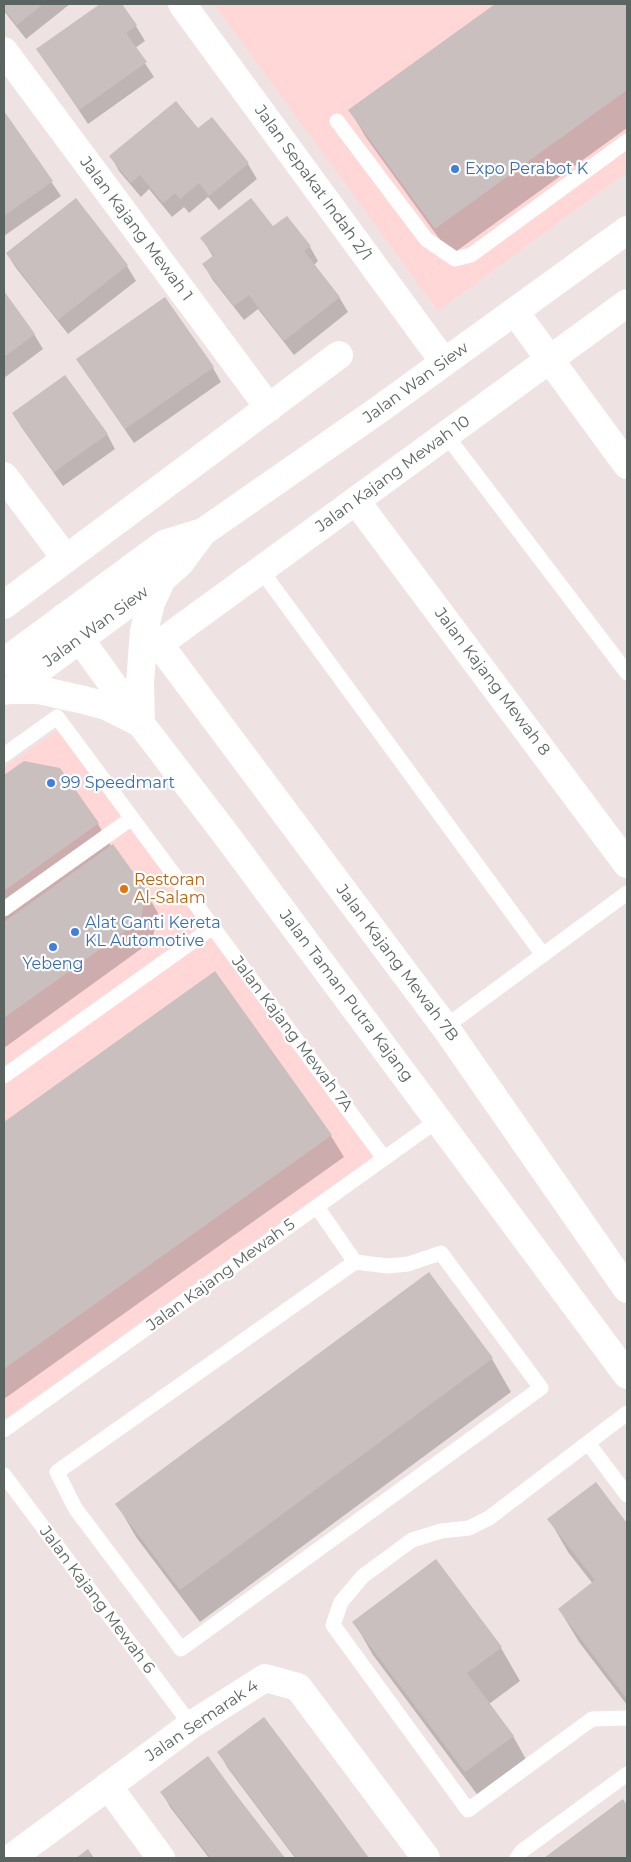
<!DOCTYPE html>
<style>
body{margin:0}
#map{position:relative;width:631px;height:1862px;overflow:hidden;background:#efe2e2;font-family:Montserrat,sans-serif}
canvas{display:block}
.frame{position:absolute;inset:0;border:5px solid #5a6562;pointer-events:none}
</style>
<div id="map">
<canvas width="631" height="1862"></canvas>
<div class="frame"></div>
</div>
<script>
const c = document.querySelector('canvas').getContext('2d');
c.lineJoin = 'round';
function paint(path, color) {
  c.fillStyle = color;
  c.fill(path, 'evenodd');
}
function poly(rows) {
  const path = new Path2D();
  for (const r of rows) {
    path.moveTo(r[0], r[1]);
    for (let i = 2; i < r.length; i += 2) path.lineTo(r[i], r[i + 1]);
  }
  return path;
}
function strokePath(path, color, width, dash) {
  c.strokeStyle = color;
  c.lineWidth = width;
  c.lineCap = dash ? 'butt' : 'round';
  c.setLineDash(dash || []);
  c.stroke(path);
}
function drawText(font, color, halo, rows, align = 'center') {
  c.font = font + ' Montserrat,sans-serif';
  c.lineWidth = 4.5;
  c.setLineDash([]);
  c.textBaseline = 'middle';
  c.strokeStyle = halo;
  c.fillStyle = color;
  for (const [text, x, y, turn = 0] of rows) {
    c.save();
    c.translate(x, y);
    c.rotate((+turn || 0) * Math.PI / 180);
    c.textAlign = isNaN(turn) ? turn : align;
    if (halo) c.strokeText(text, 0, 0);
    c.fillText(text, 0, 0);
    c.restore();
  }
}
paint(poly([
 [214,4,627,4,627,172,438,311],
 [57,730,373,1157,4,1419,4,768]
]), '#ffd7d7');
paint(poly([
 [4,4,70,4,26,39,4,11],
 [102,4,120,4,136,26,145,41,135,48,154,77,88,124,38,49],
 [497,4,627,4,627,128,451,255,365,136,350,110],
 [4,113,61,196,4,236],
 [212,119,248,164,257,179,219,210,208,197,189,213,184,207,172,217,149,189,141,197,119,171,111,156,198,130],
 [76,200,127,266,136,281,68,334,16,268,7,254],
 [202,238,310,247,318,261,314,265,339,297,348,312,294,355,258,309,244,320,212,279,204,265,213,257],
 [4,293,34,334,43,349,4,378],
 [77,360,213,368,221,382,134,443],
 [13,414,107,434,115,449,63,486,22,428],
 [24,763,98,824,111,846,145,891,158,913,152,941,4,1048,4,777],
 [215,973,331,1136,344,1157,4,1399,4,1124],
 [429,1274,492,1359,511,1392,200,1622,136,1537,117,1504],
 [596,1484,627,1525,627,1705,579,1642,559,1609,593,1584,568,1552,549,1519],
 [354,1622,501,1648,520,1681,489,1704,513,1736,532,1770,485,1805,373,1655],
 [264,1719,368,1858,295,1858,227,1767,219,1752],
 [207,1758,284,1858,209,1858,170,1807,162,1792],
 [622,1800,627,1807,627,1858,546,1858]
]), '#0003');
paint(poly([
 [4,4,43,4,17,25,4,9],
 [100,4,122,4,137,25,126,33,147,62,79,110,36,49],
 [495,4,627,4,627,90,435,229,348,110],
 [176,101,198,128,212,117,249,163,209,196,199,183,180,199,175,193,163,203,140,175,131,183,109,156],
 [4,111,53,181,4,216],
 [76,198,128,265,58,320,6,253],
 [251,198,273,226,287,216,311,246,304,251,340,297,284,341,249,295,234,306,202,264,214,255,200,238],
 [4,291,35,334,4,357],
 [165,297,214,367,125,429,76,359],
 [65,375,108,434,54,472,12,413],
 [24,761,60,768,99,823,4,891,4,775],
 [113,844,146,890,141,920,4,1018,4,922],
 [215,971,332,1135,4,1369,4,1122],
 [429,1272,493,1358,180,1590,115,1504],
 [596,1482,627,1523,627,1699,558,1609,595,1580,547,1519],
 [436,1559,502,1647,467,1673,514,1736,465,1772,352,1622],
 [264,1717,331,1806,369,1858,296,1858,217,1752],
 [208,1756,234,1792,285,1858,211,1858,160,1792],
 [623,1799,627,1805,627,1858,544,1858],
 [88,1849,94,1858,76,1858]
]), '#c9bfbf');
strokePath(poly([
 [337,121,426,239,455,259,471,255,627,141],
 [446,435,627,673],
 [261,570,543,955],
 [4,755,57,717,384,1158],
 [4,909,132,818],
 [445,1027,627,893],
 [4,1076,213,927],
 [317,1207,355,1262,57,1472,75,1508,181,1649,541,1388,441,1253,408,1264,388,1266,355,1262],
 [627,1413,489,1518,469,1528,441,1531,412,1540,363,1576,341,1602,333,1625,468,1810,592,1719,627,1718],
 [4,1430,438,1120],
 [588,1443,627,1495],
 [4,1475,191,1725],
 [517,1858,522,1851,627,1774]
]), '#fff', 15);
strokePath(poly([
 [182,4,444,362],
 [4,51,269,408],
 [627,303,159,644,445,1027,627,1289],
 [515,312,627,465],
 [4,476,66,559],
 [356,501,627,864],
 [4,605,339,355],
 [108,1786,161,1858],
 [11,1858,191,1725,265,1678,298,1687,426,1858]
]), '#fff', 28);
strokePath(poly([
 [64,617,141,724,224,832,627,1375],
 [4,662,164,544,203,532,377,411,627,230],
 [11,690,39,690,84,700,106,706,138,722],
 [4,691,11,690,162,579,180,563,203,532],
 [141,724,140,682,144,631,151,603,162,579]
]), '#fff', 28);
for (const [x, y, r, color] of [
 [455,169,5,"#3f7fe0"],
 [51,783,5,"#3f7fe0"],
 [124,889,5,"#e8710a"],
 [75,932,5,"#3f7fe0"],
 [53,947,5,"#3f7fe0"]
]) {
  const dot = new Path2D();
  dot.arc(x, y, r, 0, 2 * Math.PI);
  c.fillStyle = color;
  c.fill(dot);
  strokePath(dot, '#fff', 2);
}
drawText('16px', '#366cbe', '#fff', [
 ["Expo Perabot K",465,169],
 ["99 Speedmart",61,783],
 ["Alat Ganti Kereta",85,923],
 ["KL Automotive",85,941],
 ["Yebeng",53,964,"center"]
], 'left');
drawText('16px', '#5a6562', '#fff', [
 ["Jalan Sepakat Indah 2/1",313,183,54],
 ["Jalan Kajang Mewah 1",136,229,53],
 ["Jalan Wan Siew",416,383,-36],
 ["Jalan Kajang Mewah 10",393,474,-36],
 ["Jalan Wan Siew",96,627,-36],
 ["Jalan Kajang Mewah 8",492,682,53],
 ["Jalan Kajang Mewah 7B",397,963,53],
 ["Jalan Taman Putra Kajang",346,996,53],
 ["Jalan Kajang Mewah 7A",292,1034,53],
 ["Jalan Kajang Mewah 5",221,1275,-36],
 ["Jalan Kajang Mewah 6",97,1600,53],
 ["Jalan Semarak 4",202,1721,-34]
]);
drawText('16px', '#c56008', '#fff', [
 ["Restoran",134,880],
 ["Al-Salam",134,898]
], 'left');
</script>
